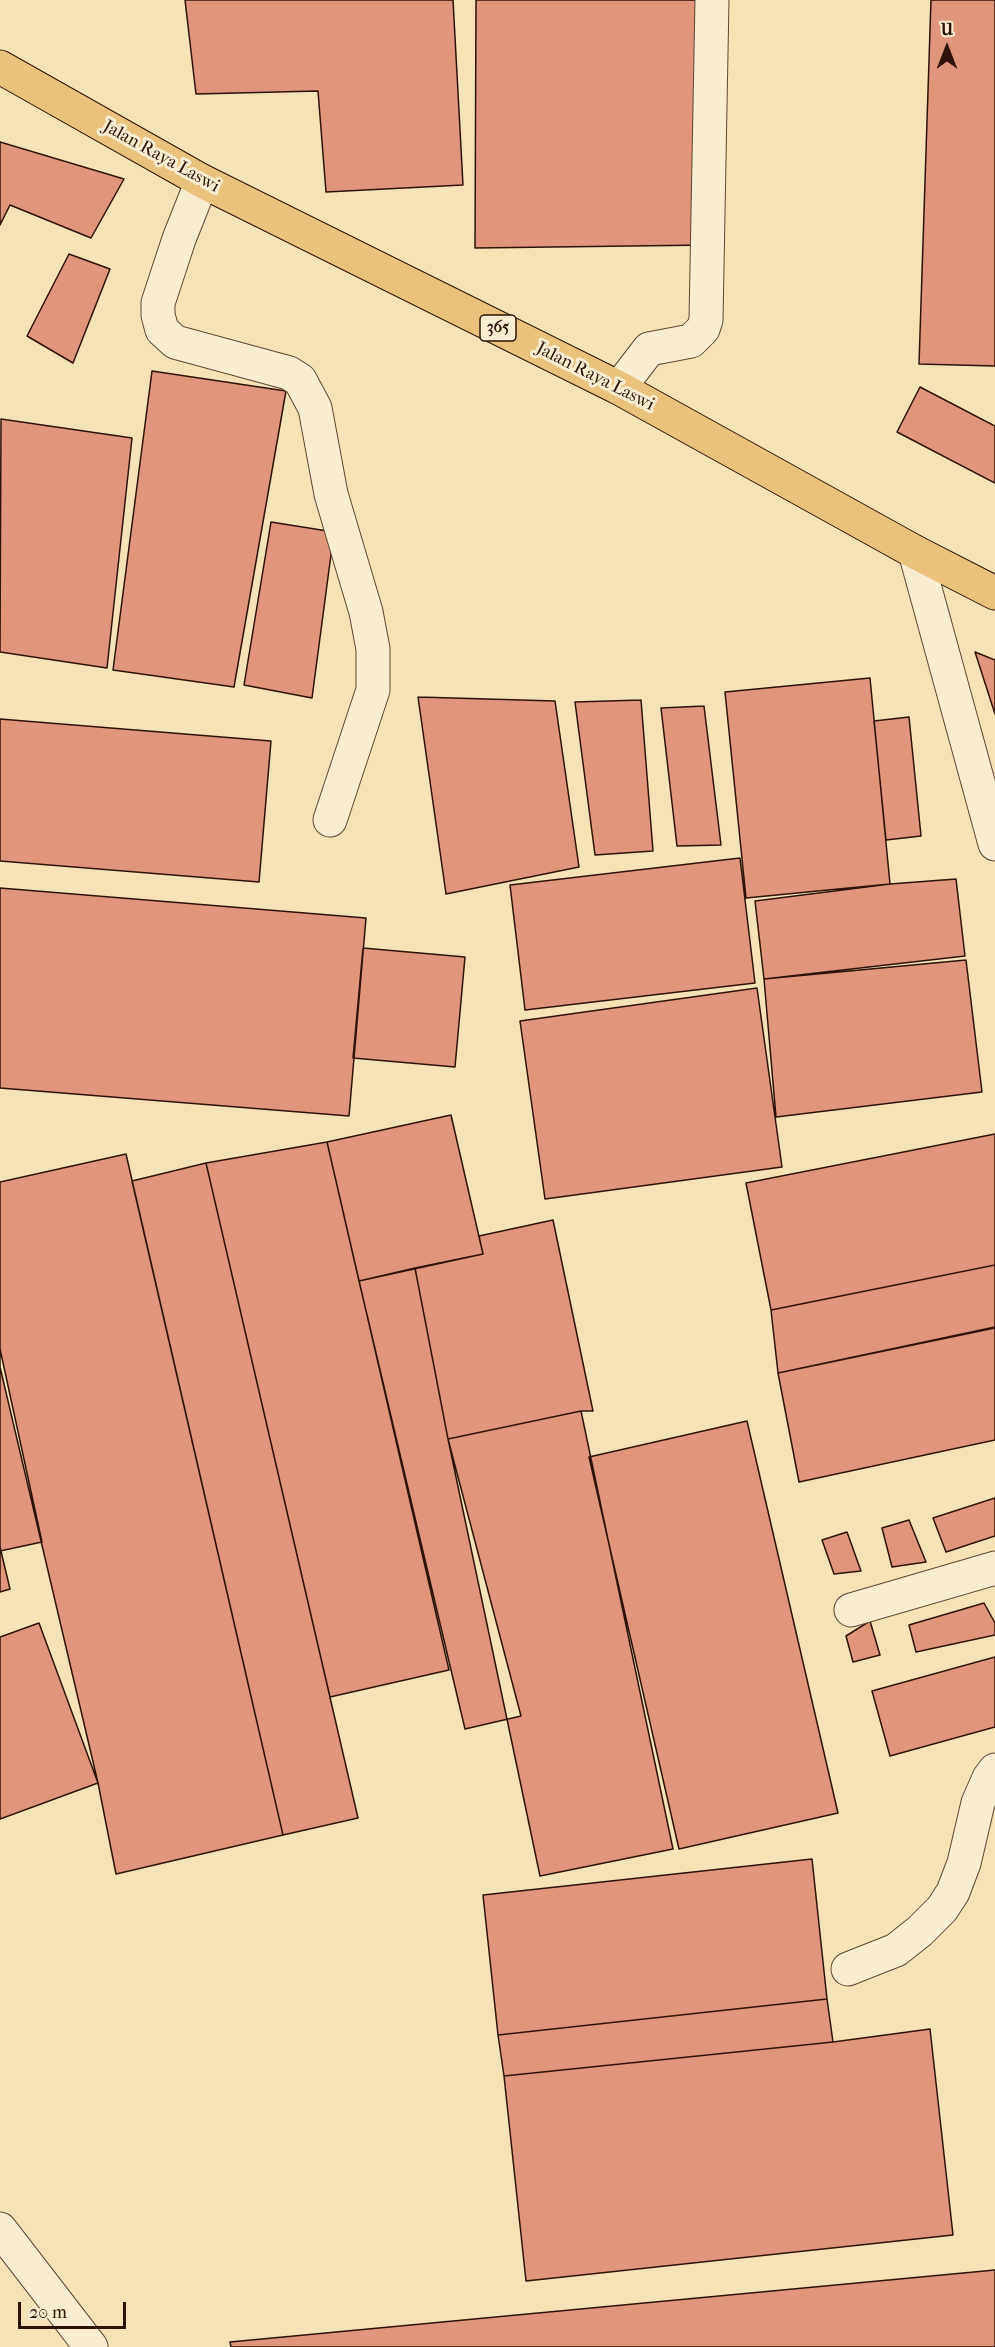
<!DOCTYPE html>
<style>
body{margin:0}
#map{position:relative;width:995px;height:2347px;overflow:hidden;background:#f5e3b6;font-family:"IM FELL French Canon",serif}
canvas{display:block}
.north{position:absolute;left:917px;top:18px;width:60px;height:60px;-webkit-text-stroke:4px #f8edd0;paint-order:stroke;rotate:0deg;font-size:16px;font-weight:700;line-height:24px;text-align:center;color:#2f1207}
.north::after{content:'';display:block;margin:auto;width:21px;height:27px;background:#2f1207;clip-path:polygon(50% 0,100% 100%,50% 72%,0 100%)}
.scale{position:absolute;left:18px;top:2302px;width:108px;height:27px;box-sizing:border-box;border:3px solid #2f1207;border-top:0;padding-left:8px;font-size:18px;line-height:21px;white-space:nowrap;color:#2f1207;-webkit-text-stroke:4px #f8edd0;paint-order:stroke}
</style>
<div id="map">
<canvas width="995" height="2347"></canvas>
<div class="north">U</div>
<div class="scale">20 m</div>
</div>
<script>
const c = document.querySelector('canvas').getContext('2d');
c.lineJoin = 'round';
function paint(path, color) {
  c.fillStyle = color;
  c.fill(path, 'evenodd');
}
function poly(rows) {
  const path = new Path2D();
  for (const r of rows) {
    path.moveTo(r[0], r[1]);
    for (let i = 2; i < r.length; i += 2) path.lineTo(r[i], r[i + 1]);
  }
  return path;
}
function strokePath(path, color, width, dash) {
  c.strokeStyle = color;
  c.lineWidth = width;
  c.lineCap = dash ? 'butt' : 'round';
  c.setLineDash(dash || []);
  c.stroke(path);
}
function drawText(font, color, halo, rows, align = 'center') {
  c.font = font + ' "IM FELL French Canon",serif';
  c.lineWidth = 6;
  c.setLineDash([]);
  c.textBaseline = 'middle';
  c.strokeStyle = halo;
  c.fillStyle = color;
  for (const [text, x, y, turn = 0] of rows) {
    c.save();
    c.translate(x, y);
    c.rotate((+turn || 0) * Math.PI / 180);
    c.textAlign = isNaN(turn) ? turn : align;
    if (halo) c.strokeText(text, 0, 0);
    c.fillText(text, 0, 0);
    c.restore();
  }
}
const building = poly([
 [185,0,453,0,463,185,326,192,318,91,196,94,185,0],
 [476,0,701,0,708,245,475,248,476,0],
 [931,0,995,0,995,366,919,364,931,0],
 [0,142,124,179,91,238,10,205,0,225,0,142],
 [69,254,110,269,73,363,27,336,69,254],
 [152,371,286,391,234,687,113,670,152,371],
 [920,387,995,426,995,483,897,432,920,387],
 [1,419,132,438,107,668,0,652,1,419],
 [271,522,334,532,312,698,244,685,271,522],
 [975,652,995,660,995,714,975,652],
 [870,678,890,884,746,898,725,692,870,678],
 [418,697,555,701,579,867,446,894,418,697],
 [641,700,653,851,595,855,575,702,641,700],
 [704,706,721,845,677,846,661,708,704,706],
 [909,717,921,836,886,840,874,721,909,717],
 [0,719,271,741,259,882,0,861,0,719],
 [740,858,755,983,525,1010,510,885,740,858],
 [956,879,965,956,764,979,755,901,890,884,956,879],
 [0,888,366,918,349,1116,0,1088,0,888],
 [363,948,465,957,455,1067,353,1058,363,948],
 [966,960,982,1092,776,1117,764,979,966,960],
 [757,988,782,1167,545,1199,520,1021,757,988],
 [451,1115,483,1254,359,1281,327,1142,451,1115],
 [995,1134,995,1265,771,1310,746,1183,995,1134],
 [327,1142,449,1670,330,1697,206,1163,327,1142],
 [126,1154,283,1835,116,1874,98,1783,0,1367,0,1182,126,1154],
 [206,1163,358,1818,283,1835,132,1181,206,1163],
 [553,1220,593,1411,581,1411,448,1439,415,1268,483,1254,479,1236,553,1220],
 [995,1265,995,1327,778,1373,771,1310,995,1265],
 [415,1268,448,1439,521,1716,465,1729,359,1281,415,1268],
 [995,1328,995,1440,799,1482,778,1373,995,1328],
 [0,1349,42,1542,0,1551,0,1349],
 [581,1411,673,1849,540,1876,448,1439,581,1411],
 [747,1421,838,1813,679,1849,589,1457,747,1421],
 [995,1498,995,1536,946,1552,933,1518,995,1498],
 [909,1520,926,1562,892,1567,882,1528,909,1520],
 [847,1532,861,1571,834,1574,822,1540,847,1532],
 [0,1547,10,1589,0,1592,0,1547],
 [984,1603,995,1623,995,1635,916,1652,909,1625,984,1603],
 [870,1621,880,1655,853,1662,846,1636,870,1621],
 [39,1623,98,1783,0,1819,0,1637,39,1623],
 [995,1657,995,1727,890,1756,872,1691,995,1657],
 [812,1859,827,1999,498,2035,483,1895,812,1859],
 [827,1999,833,2042,504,2076,498,2035,827,1999],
 [930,2029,953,2235,526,2281,504,2076,833,2042,930,2029],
 [995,2270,995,2347,231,2347,230,2342,995,2270]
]);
paint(building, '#e1957b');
strokePath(building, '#2f1207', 1.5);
const minor = poly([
 [202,181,179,239,158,303,158,315,162,330,175,342,289,373,300,380,315,408,331,494,366,612,373,649,373,690,330,820],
 [619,388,649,349,691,341,703,329,706,320,712,0],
 [915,552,995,844],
 [851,1610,995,1568],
 [848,1969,896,1950,920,1931,942,1909,953,1892,964,1863,978,1803,989,1778,995,1770],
 [0,2229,91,2347]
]);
const major = poly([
 [0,67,202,181,619,388,915,552,995,593]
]);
strokePath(minor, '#604633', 35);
strokePath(major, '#2f1207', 35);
strokePath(minor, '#f8edd0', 33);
strokePath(major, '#eac27b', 33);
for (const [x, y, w] of [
 [498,328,36]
]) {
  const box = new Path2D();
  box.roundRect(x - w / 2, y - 13, w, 26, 4.5);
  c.fillStyle = '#f8edd0';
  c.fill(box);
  strokePath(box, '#2f1207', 1.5);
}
drawText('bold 16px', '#2f1207', null, [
 ["365",498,328]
]);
drawText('18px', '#2f1207', '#f8edd0', [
 ["Jalan Raya Laswi",161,157,29],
 ["Jalan Raya Laswi",595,377,27]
]);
</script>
